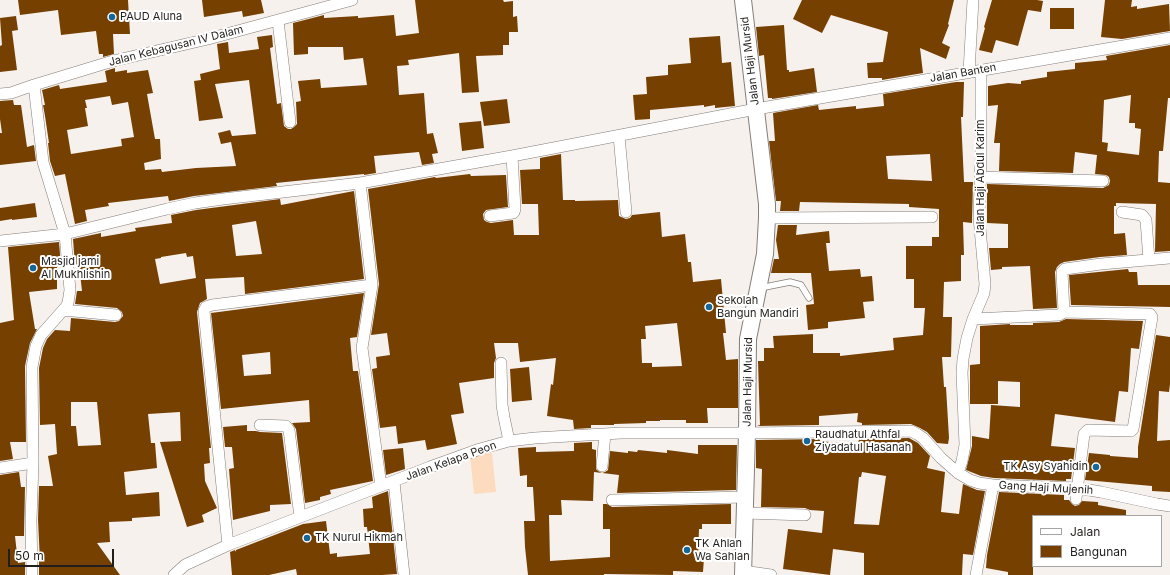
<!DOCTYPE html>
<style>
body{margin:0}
#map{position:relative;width:1170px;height:575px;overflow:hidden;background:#f7f1ed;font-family:Inter,sans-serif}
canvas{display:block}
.legend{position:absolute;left:1032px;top:515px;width:130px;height:52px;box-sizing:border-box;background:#fff;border:1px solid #a6a5a5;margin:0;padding:5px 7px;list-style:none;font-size:12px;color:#211f1d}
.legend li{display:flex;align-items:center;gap:8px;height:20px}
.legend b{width:20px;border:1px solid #a6a5a5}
.scale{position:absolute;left:8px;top:549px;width:106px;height:18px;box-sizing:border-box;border:2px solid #211f1d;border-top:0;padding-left:5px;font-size:12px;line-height:14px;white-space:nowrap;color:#211f1d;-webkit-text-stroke:3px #fff;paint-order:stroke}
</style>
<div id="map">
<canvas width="1170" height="575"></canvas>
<ul class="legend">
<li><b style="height:5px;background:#fff"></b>Jalan</li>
<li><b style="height:11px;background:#754000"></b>Bangunan</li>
</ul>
<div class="scale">50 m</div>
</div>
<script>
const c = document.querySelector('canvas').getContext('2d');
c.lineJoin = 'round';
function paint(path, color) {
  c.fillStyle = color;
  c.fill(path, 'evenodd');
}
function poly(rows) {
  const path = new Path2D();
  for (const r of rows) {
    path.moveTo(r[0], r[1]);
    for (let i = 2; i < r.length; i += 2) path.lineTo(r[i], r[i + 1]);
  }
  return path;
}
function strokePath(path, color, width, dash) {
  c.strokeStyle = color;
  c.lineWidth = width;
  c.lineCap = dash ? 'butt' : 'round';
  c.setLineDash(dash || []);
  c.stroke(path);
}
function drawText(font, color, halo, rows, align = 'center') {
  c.font = font + ' Inter,sans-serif';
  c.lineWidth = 4;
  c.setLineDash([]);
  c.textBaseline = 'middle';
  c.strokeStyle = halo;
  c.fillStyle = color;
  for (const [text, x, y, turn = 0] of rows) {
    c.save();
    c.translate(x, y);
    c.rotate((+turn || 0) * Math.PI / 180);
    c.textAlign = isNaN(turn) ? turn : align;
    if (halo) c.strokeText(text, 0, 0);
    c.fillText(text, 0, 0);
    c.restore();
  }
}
paint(poly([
 [492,453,496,492,474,494,470,455]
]), '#fddbbf');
paint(poly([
 [18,0,128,0,130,34,113,34,114,54,103,57,103,54,99,54,96,31,61,35,58,10,20,15],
 [202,0,261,0,264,13,243,17,242,11,204,17],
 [415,0,503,0,504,2,513,1,513,17,517,16,518,32,509,32,509,45,503,45,503,55,476,56,479,92,462,93,459,53,408,60,409,65,397,66,399,95,424,93,427,134,433,133,438,153,432,154,434,163,422,165,419,152,374,156,376,173,364,175,364,174,276,183,277,186,194,196,169,201,168,196,108,203,109,206,85,210,87,221,75,224,65,174,55,176,50,161,48,143,49,143,45,116,43,105,45,105,42,90,59,85,60,89,107,82,105,71,115,68,115,72,127,70,127,73,148,70,153,93,147,94,155,139,160,139,161,159,144,163,145,170,161,169,162,172,196,168,236,166,231,142,221,144,218,133,230,130,232,136,256,134,249,80,215,84,223,118,199,121,194,81,201,80,200,74,220,69,217,44,228,42,229,53,259,49,257,37,272,35,273,47,270,48,277,104,281,103,284,126,288,129,291,129,294,127,297,124,296,102,301,101,298,81,320,79,321,88,367,85,363,58,344,60,343,47,308,47,308,54,294,55,293,23,324,15,324,18,358,16,358,18,394,15,396,36,419,33],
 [110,96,112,105,128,102,134,137,121,139,122,146,71,154,67,130,88,126,85,108,87,108,85,100],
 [802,0,954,0,948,24,949,25,942,43,950,47,946,59,920,48,923,73,882,80,882,78,868,78,867,63,883,62,888,32,831,15,822,33,793,19],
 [992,0,1037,0,1043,1,1041,12,1028,10,1018,46,996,40,992,53,979,50,985,28,984,27],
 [1105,0,1132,0,1131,7,1137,6,1137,9,1169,4,1170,31,1122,39,1101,37],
 [1050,8,1074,8,1074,29,1050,29],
 [16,16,18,30,12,31,17,70,0,72,0,46,2,45,0,18],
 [784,25,787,70,789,70,789,72,814,68,817,92,772,99,772,98,768,98,764,55,759,56,756,27],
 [720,36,722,63,731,62,735,106,715,108,715,105,704,107,704,105,650,110,650,119,635,120,633,95,647,94,646,77,668,75,668,65,691,63,689,38],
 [1170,45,1170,98,1168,98,1163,151,1159,151,1158,182,1170,183,1170,251,1155,252,1156,204,1116,203,1116,206,1114,206,1114,234,1125,233,1127,255,1100,257,1064,262,1060,264,1057,267,1055,272,1057,308,1033,309,1030,266,1002,267,1002,269,991,270,989,248,1008,248,1008,224,987,223,987,184,1103,188,1109,185,1110,181,1109,177,1106,175,1095,174,1097,155,1075,152,1073,173,999,171,1000,143,994,143,998,105,988,106,988,86,1008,83,1021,84,1021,81,1047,77,1047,72,1075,69,1075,63,1107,60,1106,56],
 [1131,95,1129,123,1135,123,1135,128,1141,129,1139,155,1107,151,1108,143,1102,142,1104,100],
 [956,82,964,82,963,117,961,117,964,182,973,182,972,223,963,222,964,255,961,255,961,281,944,282,943,317,952,317,951,357,942,357,944,387,946,387,949,438,948,444,937,443,927,432,920,428,911,424,862,425,862,423,857,422,858,413,819,416,819,425,757,426,760,425,758,361,764,361,764,348,774,348,773,336,813,334,813,353,840,353,840,356,894,350,893,338,923,335,925,308,914,308,914,279,906,279,906,246,932,246,932,237,939,237,939,209,909,207,909,204,800,202,799,211,780,211,781,201,776,201,769,141,775,141,773,113,818,105,819,110,856,106,856,109,884,106,883,94],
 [930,154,932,181,888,179,886,156],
 [507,99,510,123,484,126,480,102],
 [13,100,14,105,21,105,27,147,34,145,36,161,0,165,0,133,2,133,0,119,0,101],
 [481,121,484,148,462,151,459,123],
 [561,154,563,200,575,200,575,201,618,200,619,216,626,219,630,218,632,215,660,212,662,237,685,234,688,262,691,262,693,282,721,279,726,333,723,333,726,360,738,359,738,408,707,408,708,423,686,423,686,420,660,420,660,421,646,421,646,423,614,424,614,425,591,425,591,428,574,429,573,420,547,416,551,384,553,385,556,358,520,362,518,343,494,343,496,358,494,363,494,378,459,383,464,413,451,415,457,444,427,450,425,440,398,444,396,426,380,428,372,369,377,368,376,357,390,355,387,333,371,335,379,284,368,189,435,177,436,178,470,174,471,176,506,175,508,207,486,210,483,214,484,220,487,222,491,223,513,220,514,235,539,235,538,204,522,204,520,170,540,169,540,158],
 [677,323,682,366,652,367,652,363,642,363,641,339,646,339,645,326],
 [354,191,364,279,245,294,244,277,205,279,207,299,200,303,197,312,211,448,209,448,210,463,204,464,205,481,217,508,202,515,204,522,187,527,160,442,181,441,180,412,148,414,151,443,155,443,157,468,124,472,126,495,159,492,160,516,132,518,132,521,109,522,110,542,97,543,120,575,39,575,39,561,40,561,38,520,39,486,53,486,48,456,57,454,55,424,40,425,39,368,43,348,47,339,55,330,70,331,71,318,115,322,119,321,123,316,122,312,117,308,75,304,77,291,82,291,79,264,75,265,73,239,101,233,101,237,136,231,135,228,172,223,171,215,196,210,280,199,281,205],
 [256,221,262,254,236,256,232,225],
 [186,253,187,257,193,256,196,278,160,284,155,259,161,258,161,257],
 [71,402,97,402,101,445,78,446,76,426,71,426],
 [35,203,37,217,12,220,12,219,0,221,0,208],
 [778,225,797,225,796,235,829,231,830,243,826,243,829,271,860,269,861,277,872,276,874,301,863,302,865,318,828,322,828,328,808,330,806,305,814,304,811,273,771,273,774,259,779,259,776,240],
 [59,242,61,267,57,267,57,289,29,292,35,329,37,329,30,343,25,366,26,442,10,442,13,459,0,461,0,323,14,320,8,247],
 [1128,269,1129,272,1137,272,1138,285,1170,285,1170,307,1071,305,1069,275],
 [364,293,357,337,350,338,353,371,358,371,373,481,330,490,331,494,320,497,320,500,305,503,296,429,292,423,310,422,309,400,221,409,211,313],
 [270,352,271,374,244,376,242,355],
 [1066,319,1143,321,1139,349,1131,348,1128,392,1119,391,1115,422,1055,414,1051,446,1075,448,1071,479,1066,479,1066,481,994,478,981,476,966,470,972,446,972,436,989,439,991,405,1020,407,1020,382,998,381,998,404,970,404,970,365,980,364,980,326,1010,324,1010,325,1033,325,1033,323,1059,322],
 [1156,335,1170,337,1170,384,1169,392,1159,391,1157,441,1170,440,1170,492,1152,491,1152,486,1085,480,1089,453,1110,455,1110,456,1138,458,1138,447],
 [529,367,532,400,512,402,510,369],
 [247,425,247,431,256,431,260,432,282,433,291,504,270,505,270,511,233,520,229,469,234,468,232,447,225,447,223,427],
 [909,438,918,443,930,456,927,468,945,472,941,512,959,514,963,484,977,490,985,491,973,555,963,554,962,575,864,575,864,553,833,549,830,575,783,569,788,529,822,533,824,511,810,510,805,508,761,507,762,469,756,468,756,440,820,439,820,441,858,445,859,439],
 [862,472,886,476,879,525,854,524,859,477,861,477],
 [592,442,592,449,596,450,596,469,598,471,602,473,605,472,608,470,610,451,628,453,628,451,637,452,638,450,667,453,667,450,698,454,698,445,737,445,736,490,617,493,619,475,594,472,593,501,561,500,562,515,549,515,550,561,610,557,610,529,603,529,603,504,607,504,612,507,731,504,731,524,702,524,702,529,699,529,698,558,704,558,703,572,673,571,673,575,604,574,604,575,528,575,525,547,524,521,535,521,533,487,527,487,527,475,520,476,518,448,536,447,536,452,574,451,574,443],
 [403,448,405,469,386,475,383,450],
 [19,472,21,487,25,487,24,536,15,536,18,563,25,562,25,575,0,575,0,475],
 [388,491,397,574,382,575,297,575,296,569,269,575,232,575,230,552,235,550,236,552,236,550,303,524,326,521,330,554,337,553,337,557,370,554,367,527,364,527,363,509,373,508,372,497],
 [999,492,1064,495,1064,500,1069,500,1072,504,1075,506,1079,505,1082,501,1098,502,1098,505,1126,510,1126,516,1033,516,1033,575,1008,575,1008,572,986,568,987,555]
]), '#754000');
const lane = poly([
 [760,288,790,282,801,285,809,298]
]);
const street = poly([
 [278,21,290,122],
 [969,72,973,0],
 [0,94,11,93,34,85,113,61,208,39,352,0],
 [619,136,626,212],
 [980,177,1103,181],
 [360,183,372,285,362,348,381,486],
 [1122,212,1142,215,1146,220,1149,260],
 [490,216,513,213,514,212,515,209,512,156],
 [767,218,932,217],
 [0,241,65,234,167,209,195,203,223,199,360,183,512,156,756,109,1170,38],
 [63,310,116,315],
 [1064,312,1150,314,1152,317,1133,429,1131,431,1088,430,1084,434,1076,499],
 [1064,312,1062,272,1065,269,1101,264,1170,258],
 [973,319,1059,315,1064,312],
 [501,363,502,405,504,417,509,441],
 [260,425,286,426,289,430,300,517],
 [602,466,605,434],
 [0,468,33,463],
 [958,473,962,461,965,445,962,373,963,359,967,338,973,319,984,293,985,284,979,217,981,157,981,70],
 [394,482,404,575],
 [612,500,746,497],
 [745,513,805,515],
 [228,545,204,311,206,307,212,305,372,285],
 [743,571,771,575],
 [32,575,31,520,33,463,32,367,36,346,41,335,65,308,68,303,70,290,65,234,43,162,34,85],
 [174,575,185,565,228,545,430,467,480,449,509,441,535,438,621,433,747,433,911,431,917,434,923,438,941,458,958,473,970,480,979,483,993,485,1077,488,1101,492,1157,504,1170,506],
 [976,575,993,485]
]);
const secondary = poly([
 [743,575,747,433,748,339,765,254,767,218,767,204,743,0]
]);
strokePath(lane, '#837e7a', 7);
strokePath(street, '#837e7a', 12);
strokePath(secondary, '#837e7a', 18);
strokePath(lane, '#fff', 5.5);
strokePath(street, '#fff', 11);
strokePath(secondary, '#fff', 16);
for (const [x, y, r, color] of [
 [112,17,4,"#156799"],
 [33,268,4,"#156799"],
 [709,307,4,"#156799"],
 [807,441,4,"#156799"],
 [1096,467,4,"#156799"],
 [307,538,4,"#156799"],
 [687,550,4,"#156799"]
]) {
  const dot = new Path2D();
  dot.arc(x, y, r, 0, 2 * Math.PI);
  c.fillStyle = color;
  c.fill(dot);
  strokePath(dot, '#fff', 1.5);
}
drawText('11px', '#211f1d', '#fff', [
 ["PAUD Aluna",120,17],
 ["Masjid jami",41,262],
 ["Al Mukhlishin",41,275],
 ["Sekolah",717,301],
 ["Bangun Mandiri",717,314],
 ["Raudhatul Athfal",815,435],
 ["Ziyadatul Hasanah",815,448],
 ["TK Asy Syahidin",1088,467,"right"],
 ["TK Nurul Hikmah",315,538],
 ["TK Ahlan",695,544],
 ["Wa Sahlan",695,557]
], 'left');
drawText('11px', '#211f1d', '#fff', [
 ["Jalan Kebagusan IV Dalam",176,46,-14],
 ["Jalan Haji Mursid",750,61,-97],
 ["Jalan Banten",963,73,-10],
 ["Jalan Haji Abdul Karim",981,178,-90],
 ["Jalan Haji Mursid",748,382,-89],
 ["Jalan Kelapa Peon",451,461,-20],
 ["Gang Haji Mujenih",1046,488,3]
]);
</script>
